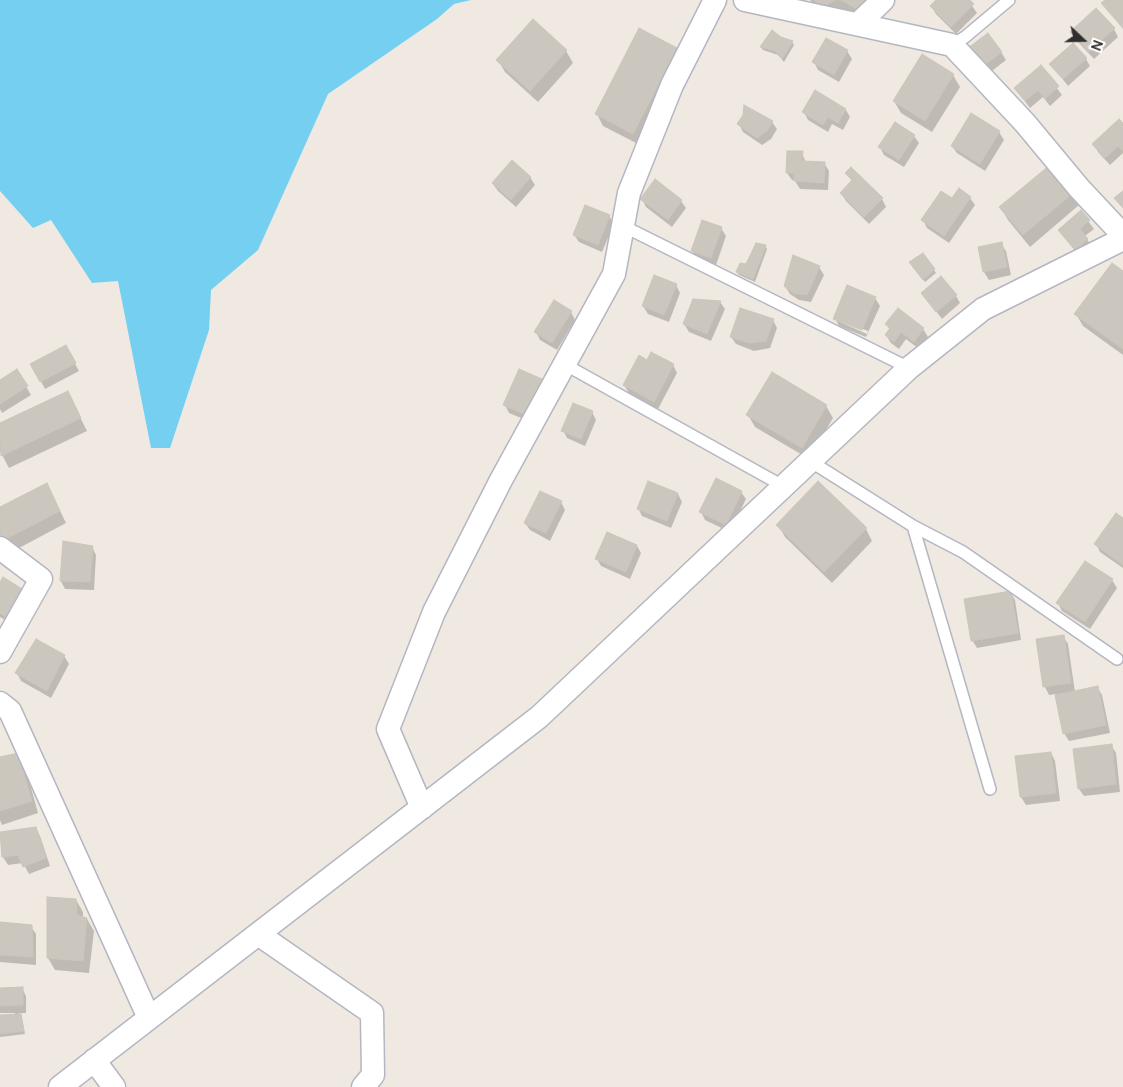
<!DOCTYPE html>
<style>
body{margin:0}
#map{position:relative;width:1123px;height:1087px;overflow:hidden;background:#efe9e1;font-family:Manrope,sans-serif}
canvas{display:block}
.north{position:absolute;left:1058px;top:15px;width:50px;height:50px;-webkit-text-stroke:4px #fff;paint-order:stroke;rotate:111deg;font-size:14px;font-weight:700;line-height:20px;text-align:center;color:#2e2e2e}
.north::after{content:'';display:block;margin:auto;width:18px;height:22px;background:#2e2e2e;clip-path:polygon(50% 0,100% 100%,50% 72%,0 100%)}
</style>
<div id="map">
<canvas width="1123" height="1087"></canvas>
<div class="north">N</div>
</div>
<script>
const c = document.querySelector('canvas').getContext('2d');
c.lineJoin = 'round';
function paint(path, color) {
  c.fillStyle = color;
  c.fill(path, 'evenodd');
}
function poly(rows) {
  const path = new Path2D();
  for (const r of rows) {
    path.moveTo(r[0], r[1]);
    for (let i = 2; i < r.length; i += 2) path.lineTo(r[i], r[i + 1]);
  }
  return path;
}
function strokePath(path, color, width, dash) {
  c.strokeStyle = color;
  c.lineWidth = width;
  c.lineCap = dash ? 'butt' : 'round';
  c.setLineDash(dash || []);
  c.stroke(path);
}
paint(poly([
 [0,0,471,0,454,4,437,19,328,94,258,250,211,290,209,330,170,448,151,448,118,281,92,283,51,220,33,228,0,191]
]), '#75cff0');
paint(poly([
 [810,0,892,0,870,23,846,10,829,19],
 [938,0,968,0,977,13,956,34,936,14,931,6],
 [1107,0,1123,0,1123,29,1103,3],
 [1096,10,1114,29,1118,37,1094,59,1076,40,1072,32],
 [781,38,792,42,794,45,784,62,778,55,763,50,761,47],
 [827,39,847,51,852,59,839,82,818,70,814,62],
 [676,49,683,61,640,145,603,126,597,114],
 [566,51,573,63,538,102,505,72,498,60],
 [1001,52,1006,60,988,74,974,56],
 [1086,59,1090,66,1068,86,1051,64],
 [1041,67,1062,95,1050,106,1043,97,1030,108,1015,88],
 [953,75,960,87,932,132,901,113,894,101],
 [846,110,850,117,843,130,832,124,828,132,808,120,804,112],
 [972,115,999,132,1004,140,985,171,957,153,952,146],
 [772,122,777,129,771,139,762,145,743,132,739,124],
 [1123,125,1123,153,1110,165,1098,152,1094,144],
 [914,136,919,143,904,167,884,155,880,147],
 [802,153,806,163,824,163,829,171,828,190,800,189,795,181,792,180,787,173],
 [847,173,882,199,886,207,869,224,846,201,841,193,852,182],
 [530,177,535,185,516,207,498,191,493,184],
 [1072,193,1079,205,1030,247,1008,220,1001,208],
 [970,198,975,205,949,243,927,228,923,220,952,200],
 [642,199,681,201,686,208,672,227,646,207],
 [1081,212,1094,229,1085,236,1092,247,1080,257,1059,230],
 [609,216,614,224,602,252,579,242,574,235],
 [721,228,726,236,716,265,697,259,692,251],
 [1001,244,1006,251,1011,275,989,280,984,272,979,248],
 [765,246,767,249,755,282,739,275,737,272,747,266],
 [913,265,934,270,936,273,925,282],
 [819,267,824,275,811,302,799,300,790,294,785,286],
 [1123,273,1123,355,1083,326,1076,314],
 [676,285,680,293,669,322,648,314,643,306],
 [923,294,956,296,960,303,942,319],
 [875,298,880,306,866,337,839,326,835,318],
 [840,320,868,331,867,334,840,322],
 [720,302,725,309,711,341,689,332,684,324],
 [571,312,575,320,557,350,540,340,536,332],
 [773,320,777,328,770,348,754,351,736,344,731,337],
 [887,324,923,329,928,337,919,349,906,339,899,349,891,343,886,335,890,330],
 [65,346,79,371,45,389,32,364],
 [648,361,673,365,677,373,658,409,629,393,624,385],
 [17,371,31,395,2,413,0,409,0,381],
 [541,380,546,388,531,422,509,413,505,405],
 [68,393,87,431,9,468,0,451,0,425],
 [826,406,833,418,809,459,755,427,748,415],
 [592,412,596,420,585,446,567,438,563,430],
 [649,482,678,494,682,502,671,528,642,516,638,508],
 [741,492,746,499,730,532,705,520,701,512],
 [53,496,66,523,4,556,0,509],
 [561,502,565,510,550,541,530,530,525,523],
 [1123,519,1123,568,1100,552,1096,544],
 [778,525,866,529,872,541,832,583,785,537],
 [637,546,641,553,630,579,601,566,597,559],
 [92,547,96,555,94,590,65,589,61,581],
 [1112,580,1117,588,1090,629,1062,611,1058,603],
 [0,584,15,626,0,617],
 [1010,592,1015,600,1021,640,977,648,972,640],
 [1063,636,1068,644,1075,692,1097,687,1102,695,1110,733,1069,741,1064,733,1056,694,1049,695,1045,687,1037,640],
 [64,656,69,664,51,698,21,681,17,673],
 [1111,745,1116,753,1120,792,1084,796,1079,789],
 [1051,753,1055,761,1060,801,1026,805,1021,797,1017,758],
 [18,754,25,766,38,813,2,825,0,820,0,759],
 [35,828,40,836,50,866,29,874,23,863,8,865,3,857,0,833],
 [76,900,83,912,83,918,87,919,94,931,89,973,55,970,48,958],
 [0,923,31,927,36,934,36,965,0,962],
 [22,988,26,996,26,1013,19,1013,22,1019,25,1034,0,1037,0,1017,15,1015,15,1013,0,1013,0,989]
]), '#0003');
const building = poly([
 [814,0,835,0,822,7,814,0],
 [841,0,874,0,862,12,841,0],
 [936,0,970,0,974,4,951,27,930,6,936,0],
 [1105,0,1123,0,1123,28,1101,3,1105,0],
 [1096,8,1115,28,1089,52,1070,32,1096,8],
 [533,19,567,50,530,91,496,60,533,19],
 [639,28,677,48,633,134,595,114,639,28],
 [772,30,781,37,793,41,782,59,775,51,760,47,772,30],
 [988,33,1002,52,982,67,968,48,988,33],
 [826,38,848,50,834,75,812,62,826,38],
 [1073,43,1087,58,1063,79,1049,64,1073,43],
 [922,54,954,74,925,121,893,101,922,54],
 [1041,65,1059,86,1045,99,1038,90,1025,101,1014,88,1041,65],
 [815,90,846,109,838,123,828,117,823,125,802,112,815,90],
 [744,105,773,121,767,131,757,138,737,124,743,115,744,105],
 [971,113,1000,131,980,164,951,146,971,113],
 [1119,119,1123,123,1123,151,1118,146,1105,158,1092,144,1119,119],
 [895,122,915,135,899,160,878,147,895,122],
 [787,151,803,151,802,161,825,162,824,183,794,181,794,173,786,173,787,151],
 [512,160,531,177,511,200,492,183,512,160],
 [1050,165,1073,193,1023,235,999,207,1050,165],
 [851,167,883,198,864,217,840,193,852,180,845,173,851,167],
 [655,179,682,200,668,220,640,199,655,179],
 [959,188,971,197,944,236,921,220,941,191,952,198,959,188],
 [1123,191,1123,208,1114,198,1123,191],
 [585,205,610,215,598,245,573,235,585,205],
 [1081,210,1090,220,1080,229,1088,239,1075,250,1058,230,1081,210],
 [702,220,722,227,711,258,691,251,702,220],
 [1002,242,1007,267,983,272,978,247,1002,242],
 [756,243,766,245,753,279,736,272,740,263,746,264,756,243],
 [923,253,935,269,923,280,909,262,923,253],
 [793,255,820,266,807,295,793,293,784,286,793,255],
 [1112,263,1123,271,1123,349,1074,314,1112,263],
 [654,275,677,284,664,315,642,306,654,275],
 [941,276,957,295,936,312,921,293,941,276],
 [847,285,876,297,862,330,833,319,847,285],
 [693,299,721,301,707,334,683,324,693,299],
 [554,300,572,311,552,343,534,332,554,300],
 [740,308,774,319,766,341,749,343,730,337,740,308],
 [898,308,924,328,914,342,901,332,894,342,885,335,890,328,885,324,898,308],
 [66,345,76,363,40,382,30,364,66,345],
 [651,352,674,364,654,402,623,385,639,355,647,360,651,352],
 [17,369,28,386,0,404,0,380,17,369],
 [519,369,542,379,527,415,503,405,519,369],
 [772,372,827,405,802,448,746,415,772,372],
 [68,391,81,418,1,456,0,423,68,391],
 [573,403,593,411,581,439,561,431,573,403],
 [716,478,742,491,726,525,699,512,716,478],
 [648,481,678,493,667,521,637,509,648,481],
 [818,481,867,528,824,572,776,525,818,481],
 [47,483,60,511,0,542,0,507,47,483],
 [540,491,562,501,546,533,524,523,540,491],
 [1116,513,1123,518,1123,565,1094,544,1116,513],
 [607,532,637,545,626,572,595,559,607,532],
 [63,541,93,546,90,582,60,581,63,541],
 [1085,561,1113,579,1085,622,1056,603,1085,561],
 [3,577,27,592,10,619,0,613,0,582,3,577],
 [1011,591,1018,633,971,641,964,599,1011,591],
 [1064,635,1071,683,1043,687,1036,639,1064,635],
 [36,639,65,655,47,691,15,673,36,639],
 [1098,686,1106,725,1063,734,1055,695,1098,686],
 [1112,744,1116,784,1078,789,1073,749,1112,744],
 [1051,752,1056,793,1020,797,1015,756,1051,752],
 [18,753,32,801,0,811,0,757,18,753],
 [36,827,46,858,23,867,18,855,2,857,0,832,36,827],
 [47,897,76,899,77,915,87,918,83,961,47,958,47,897],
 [0,922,32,925,33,957,0,955,0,922],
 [23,987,23,1005,0,1006,0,988,23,987],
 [21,1014,24,1031,0,1034,0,1015,21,1014]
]);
paint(building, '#cbc7bf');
strokePath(building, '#cbc5ba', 1);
const lane = poly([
 [952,45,965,37,1009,0],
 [623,226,909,368],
 [564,364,783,486],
 [810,461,913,526,963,552,1117,659],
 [913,526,990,789]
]);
const street = poly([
 [745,0,952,45,1025,123,1079,188,1123,235],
 [858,24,883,0],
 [0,548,41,579,0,652],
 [0,703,10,711,149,1018],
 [422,808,388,729,434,612,501,480,614,274,629,193,672,85,715,0],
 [258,934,372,1013,373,1075,363,1087],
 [94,1060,114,1087],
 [60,1087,539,717,909,368,983,309,1123,239]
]);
strokePath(lane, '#b4b7c1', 14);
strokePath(street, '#b4b7c1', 25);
strokePath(lane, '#fff', 11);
strokePath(street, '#fff', 22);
</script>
